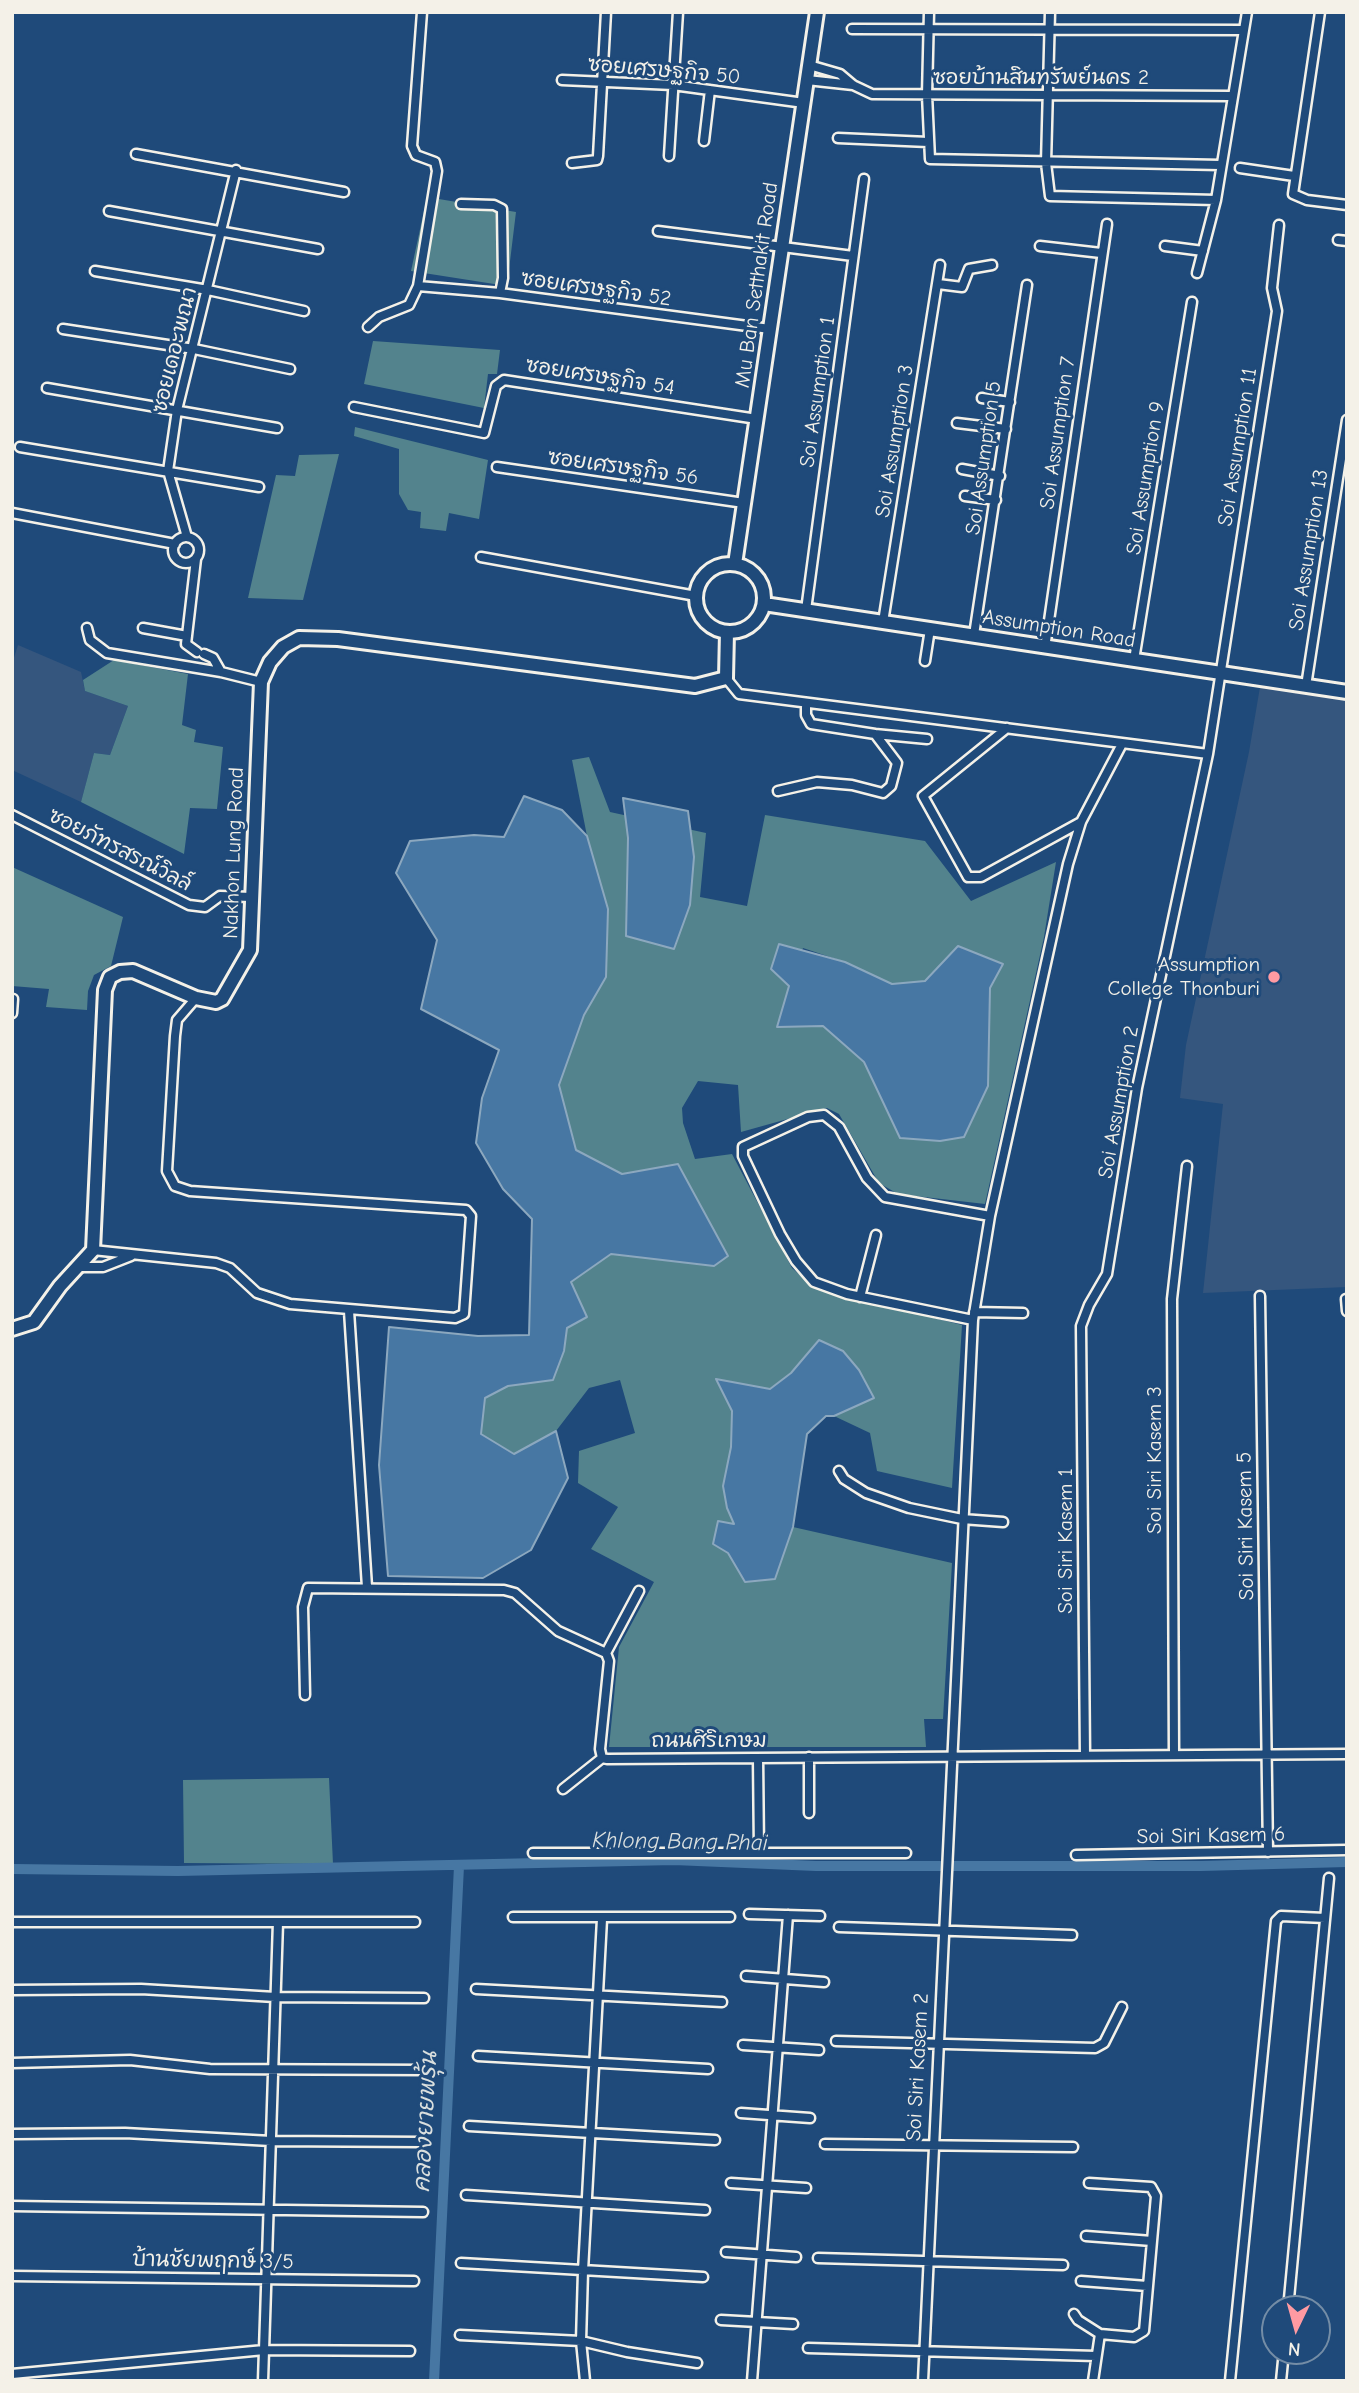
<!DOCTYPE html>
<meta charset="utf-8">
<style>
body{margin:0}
#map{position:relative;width:1359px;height:2393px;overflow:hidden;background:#1f4a7a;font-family:"Comic Neue",sans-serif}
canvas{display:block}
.frame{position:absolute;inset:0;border:14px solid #f4f1e8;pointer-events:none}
.north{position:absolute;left:1261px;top:2295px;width:70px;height:70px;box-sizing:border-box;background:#1f4a7a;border:2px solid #748da6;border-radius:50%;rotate:185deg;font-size:19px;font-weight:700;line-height:28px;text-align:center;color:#f4f1e8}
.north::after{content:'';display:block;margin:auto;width:24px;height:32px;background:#ff9aa2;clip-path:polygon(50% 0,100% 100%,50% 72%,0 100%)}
</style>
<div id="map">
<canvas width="1359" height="2393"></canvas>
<div class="frame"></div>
<div class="north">N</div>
</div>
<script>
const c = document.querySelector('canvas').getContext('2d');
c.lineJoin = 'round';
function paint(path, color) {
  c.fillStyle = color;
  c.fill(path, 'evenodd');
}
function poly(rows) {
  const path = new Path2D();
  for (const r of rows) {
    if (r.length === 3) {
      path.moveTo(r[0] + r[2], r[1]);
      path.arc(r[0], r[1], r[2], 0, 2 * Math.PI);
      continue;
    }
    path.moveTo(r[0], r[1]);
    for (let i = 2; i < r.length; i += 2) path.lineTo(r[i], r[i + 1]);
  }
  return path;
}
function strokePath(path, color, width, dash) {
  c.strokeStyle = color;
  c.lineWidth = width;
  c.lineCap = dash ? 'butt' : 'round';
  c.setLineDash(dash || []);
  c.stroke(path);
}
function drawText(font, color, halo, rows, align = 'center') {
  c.font = font + ' "Comic Neue","Playpen Sans Thai",sans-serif';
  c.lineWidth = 6;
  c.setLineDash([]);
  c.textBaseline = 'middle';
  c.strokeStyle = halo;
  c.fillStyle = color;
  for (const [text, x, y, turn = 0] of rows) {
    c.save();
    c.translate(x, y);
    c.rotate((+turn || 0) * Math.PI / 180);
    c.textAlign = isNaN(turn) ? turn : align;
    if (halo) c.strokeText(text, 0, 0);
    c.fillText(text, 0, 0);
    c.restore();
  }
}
paint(poly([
 [18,645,81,672,85,691,128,706,110,755,94,753,81,802,12,770,12,664],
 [1260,687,1347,700,1347,1287,1203,1293,1223,1104,1180,1098,1186,1045,1249,752]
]), '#35567e');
paint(poly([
 [427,197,516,212,507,286,411,271],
 [373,341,500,350,497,374,488,374,484,408,364,384],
 [355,427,488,460,479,519,449,513,446,531,420,528,421,512,408,510,399,494,399,449,354,436],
 [339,454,303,600,248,598,276,475,295,476,299,455],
 [114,660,188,674,182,725,196,730,194,742,223,747,217,809,190,808,184,854,81,802,94,753,110,755,128,706,85,691,83,680],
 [589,757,610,812,706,833,700,897,747,906,765,815,925,841,971,901,1056,862,1044,937,985,1204,898,1194,879,1183,839,1114,827,1108,741,1132,738,1085,698,1081,682,1108,683,1123,695,1159,732,1154,792,1268,814,1288,962,1325,952,1488,877,1471,870,1433,834,1416,874,1398,818,1340,791,1373,770,1389,717,1380,732,1411,731,1447,723,1486,735,1525,728,1553,745,1582,775,1579,793,1527,952,1563,943,1719,924,1719,926,1747,609,1747,619,1647,654,1582,591,1549,618,1507,578,1483,579,1451,635,1433,620,1380,589,1388,556,1431,515,1454,481,1434,485,1398,508,1386,553,1380,564,1351,567,1328,587,1317,570,1282,611,1254,714,1266,678,1164,622,1174,576,1150,559,1085,584,1015,606,977,608,909,587,836,572,760],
 [958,946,1002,965,990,988,988,1086,900,1138,864,1062,823,1026,778,1027,790,985,803,948,845,962,892,984,925,981],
 [12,867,123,917,111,966,94,975,88,991,87,1010,46,1007,49,989,12,986],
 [329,1778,333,1864,184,1863,183,1780]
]), '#53838d');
const water = poly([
 [524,796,562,810,587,836,608,909,606,977,584,1015,559,1085,576,1150,622,1174,678,1164,728,1256,714,1266,611,1254,571,1282,587,1317,567,1328,564,1351,553,1380,508,1386,485,1398,481,1434,514,1454,556,1431,568,1478,531,1550,483,1578,388,1576,379,1465,389,1327,478,1336,529,1335,532,1219,503,1189,476,1143,482,1098,499,1050,421,1009,437,940,396,873,410,841,474,835,504,837,524,796],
 [623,798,688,811,694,857,690,905,674,949,626,936,628,838,623,798],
 [779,944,845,962,892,984,925,981,958,946,1003,964,990,988,988,1086,964,1137,940,1141,900,1138,864,1062,823,1026,777,1027,789,986,771,969,779,944],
 [819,1340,843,1351,859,1370,874,1398,834,1416,826,1416,807,1434,793,1527,775,1579,745,1582,728,1553,713,1544,718,1521,734,1524,727,1508,723,1486,731,1447,732,1411,716,1379,770,1389,791,1373,819,1340]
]);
paint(water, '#4777a3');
strokePath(water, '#8ca8bf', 2);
strokePath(poly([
 [12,1869,178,1871,674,1860,816,1866,1201,1866,1347,1862],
 [434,2381,459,1866]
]), '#4777a3', 10);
const street = poly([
 [929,12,927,95,930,159,1220,165],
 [1050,12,1046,163,1050,196,1216,200],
 [1320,12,1293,194,1307,200,1347,205],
 [852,29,1244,30],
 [809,65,840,74,853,85,872,94,1231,96],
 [562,80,673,85,804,103],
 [807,80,853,85],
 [838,138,928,142],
 [704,141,710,90],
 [136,154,344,192],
 [669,156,678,12],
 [572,163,597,160,598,156,606,12],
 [1240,168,1294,176],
 [461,204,494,205,502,209,503,278,500,293],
 [109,211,318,249],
 [658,231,853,256],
 [1338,240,1347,241],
 [1040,246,1101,253],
 [1165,246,1203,251],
 [95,271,208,290,304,311],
 [1197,273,1216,200,1247,12],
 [938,284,962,287,969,269,992,265],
 [418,286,500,293,770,329],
 [368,327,379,317,409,305,418,286,437,171,435,162,416,155,412,146,422,12],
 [63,329,194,349,290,369],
 [47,388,277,428],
 [982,398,1010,402],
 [354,407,484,433,496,386,504,380,757,419],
 [957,423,1006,429],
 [20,447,259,487],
 [497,467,744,503],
 [962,469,1000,476],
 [965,496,996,500],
 [12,513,175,544],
 [187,537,168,471,177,410,236,170],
 [186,550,13],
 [481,557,696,596],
 [196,559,186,644,197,652],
 [806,610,864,179],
 [883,622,940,265],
 [87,628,90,640,107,653,221,672,261,682],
 [143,628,187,636],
 [974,635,1027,285],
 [1045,648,1107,224],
 [204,654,213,658,221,672],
 [1134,660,1192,302],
 [925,661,930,629],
 [726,678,739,694,1208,754],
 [1306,686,1347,420],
 [1007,728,923,796,968,877,981,877,1081,822],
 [875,734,927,739],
 [778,791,817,782,852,785,883,793,891,786,897,763,875,734,811,724,806,715,806,703],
 [12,815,189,905,205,907,220,896,252,897],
 [12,1013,13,999],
 [93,1250,216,1263,230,1268,257,1293,290,1304,455,1318,464,1314,471,1216,466,1210,190,1191,175,1186,167,1171,175,1036,177,1020,196,998],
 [77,1267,103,1267,131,1256],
 [1260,1296,1268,1852],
 [860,1297,876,1235],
 [1346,1299,1347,1311],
 [349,1311,367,1587],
 [974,1312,1023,1313],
 [973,1320,847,1294,814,1282,796,1261,780,1234,743,1156,743,1147,808,1117,824,1115,839,1127,867,1178,885,1197,990,1216],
 [839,1471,844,1479,866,1493,909,1508,962,1519,1003,1522],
 [606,1653,639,1591],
 [305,1695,303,1607,308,1588,504,1590,515,1593,558,1631,606,1653,609,1661,600,1749,602,1758,607,1759,1347,1754],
 [1174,1755,1172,1299,1187,1166],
 [1085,1756,1081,1326,1089,1305,1107,1274,1137,1088,1208,754,1277,311,1272,288,1279,225],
 [809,1757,809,1813],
 [758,1758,759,1852],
 [563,1789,602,1758],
 [533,1853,906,1853],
 [1076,1855,1347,1850],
 [749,1914,820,1916],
 [513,1917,730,1917],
 [12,1922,415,1922],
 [839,1927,1072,1935],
 [746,1976,824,1982],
 [476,1989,722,2002],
 [12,1990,141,1989,275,1997,424,1998],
 [836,2041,1095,2048,1104,2043,1122,2007],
 [743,2045,819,2050],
 [478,2056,708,2069],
 [12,2063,130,2060,210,2069,427,2070],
 [741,2113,810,2118],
 [469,2126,715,2140],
 [12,2134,125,2133,271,2141,422,2142],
 [825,2144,1073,2147],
 [731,2183,806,2188],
 [1089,2183,1151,2187,1156,2196,1144,2331,1134,2337,1100,2334,1093,2381],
 [466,2195,705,2210],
 [12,2206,423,2212],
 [1086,2236,1152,2241],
 [726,2252,796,2257],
 [818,2258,1063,2265],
 [461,2263,703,2277],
 [12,2276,414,2281],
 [1081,2281,1147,2286],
 [1288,2309,1329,1878],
 [1074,2314,1078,2320,1100,2334],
 [721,2320,793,2324],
 [460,2335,581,2341,627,2352,697,2363],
 [808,2348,1096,2356],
 [12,2374,264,2350,410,2351],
 [263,2381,278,1922],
 [585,2381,581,2341,583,2271,602,1919],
 [752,2381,788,1915],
 [923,2381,973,1320,990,1216,1068,864,1081,822,1122,744],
 [1230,2381,1276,1921,1281,1916,1325,1918],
 [1281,2381,1284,2351]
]);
const secondary = poly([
 [735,564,817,12],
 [730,598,34],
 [764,604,1347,692],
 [12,1329,34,1322,60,1286,93,1250,105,990,110,977,120,972,133,971,196,998,216,1002,222,999,250,950,261,682,270,662,283,647,299,638,338,639,695,686,726,678,727,632]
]);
strokePath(street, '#f4f1e8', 13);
strokePath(secondary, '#f4f1e8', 18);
strokePath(street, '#1f4a7a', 8);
strokePath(secondary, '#1f4a7a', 12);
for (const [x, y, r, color] of [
 [1274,977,7,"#ff9aa2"]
]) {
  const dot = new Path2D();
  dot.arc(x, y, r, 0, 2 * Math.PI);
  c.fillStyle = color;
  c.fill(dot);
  strokePath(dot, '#1f4a7a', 2.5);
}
drawText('21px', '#f4f1e8', '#1f4a7a', [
 ["ซอยเศรษฐกิจ 50",664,71,5],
 ["ซอยบ้านสินทรัพย์นคร 2",1041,78],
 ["Mu Ban Setthakit Road",757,285,-82],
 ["ซอยเศรษฐกิจ 52",596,289,8],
 ["ซอยเดอะพณา",175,350,-76],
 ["ซอยเศรษฐกิจ 54",600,377,9],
 ["Soi Assumption 1",818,392,-82],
 ["Soi Assumption 7",1058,433,-82],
 ["Soi Assumption 3",895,441,-81],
 ["Soi Assumption 11",1238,447,-81],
 ["Soi Assumption 5",984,458,-82],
 ["ซอยเศรษฐกิจ 56",623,468,8],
 ["Soi Assumption 9",1146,478,-81],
 ["Soi Assumption 13",1309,550,-81],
 ["Assumption Road",1059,629,9],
 ["ซอยภัทรสรณ์วิลล์",120,850,27],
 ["Nakhon Lung Road",234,853,-88],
 ["Soi Assumption 2",1119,1102,-80],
 ["Soi Siri Kasem 3",1155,1460,-90],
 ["Soi Siri Kasem 5",1246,1526,-91],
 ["Soi Siri Kasem 1",1066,1541,-90],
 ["ถนนศิริเกษม",709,1741],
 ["Soi Siri Kasem 6",1211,1836,-1],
 ["Soi Siri Kasem 2",918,2067,-87],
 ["บ้านชัยพฤกษ์ 3/5",213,2261,1]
]);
drawText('21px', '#f4f1e8', '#1f4a7a', [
 ["Assumption",1260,965],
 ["College Thonburi",1260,989]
], 'right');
drawText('italic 23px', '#dadfde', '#1f4a7a', [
 ["Khlong Bang Phai",680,1842,1],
 ["คลองยายพรุ้น",426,2122,-87]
]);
</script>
